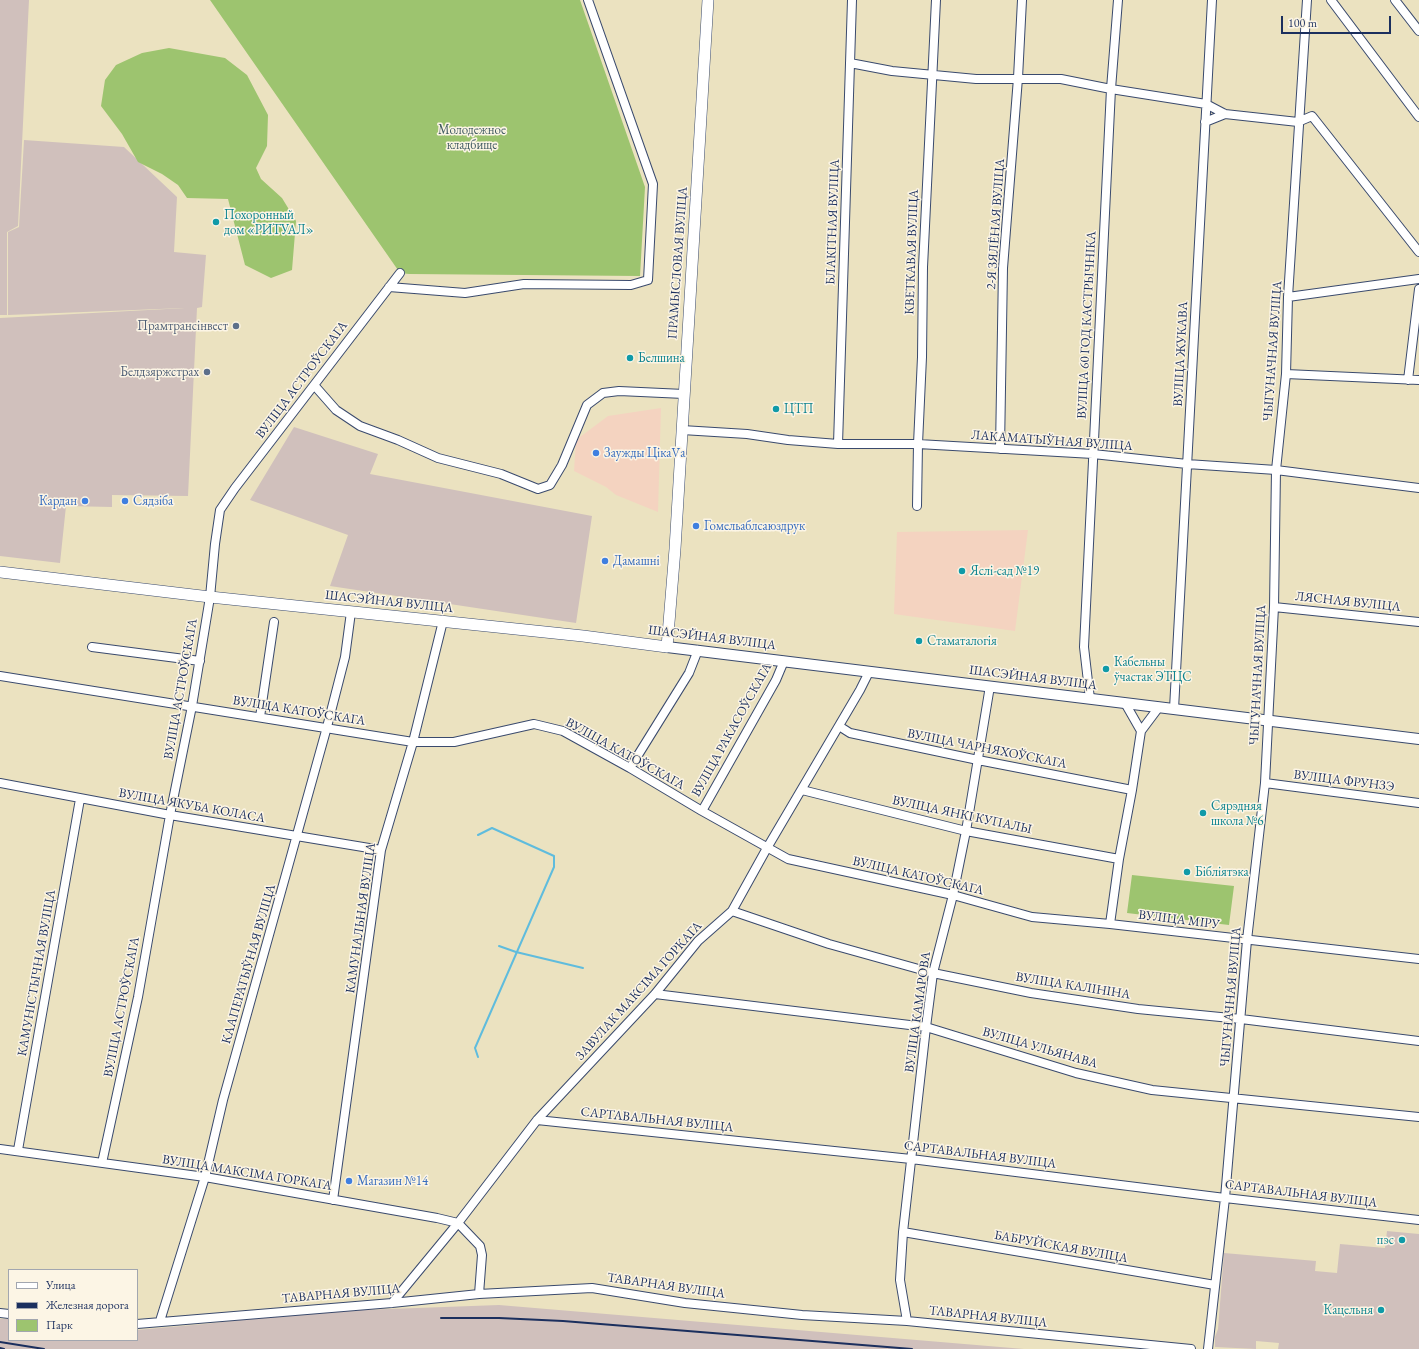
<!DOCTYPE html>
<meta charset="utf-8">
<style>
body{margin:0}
#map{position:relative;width:1419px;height:1349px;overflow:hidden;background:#ebe2c0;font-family:"EB Garamond",serif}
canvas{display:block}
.legend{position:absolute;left:8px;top:1269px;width:130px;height:72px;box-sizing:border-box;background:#fcf5e5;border:1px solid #a2a6af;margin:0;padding:5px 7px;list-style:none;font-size:12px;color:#1b2f5e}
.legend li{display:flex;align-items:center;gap:8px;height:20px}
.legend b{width:20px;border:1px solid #a2a6af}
.scale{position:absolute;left:1281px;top:16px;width:110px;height:18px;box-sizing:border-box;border:2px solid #1b2f5e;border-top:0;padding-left:5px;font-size:12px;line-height:14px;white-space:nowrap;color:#1b2f5e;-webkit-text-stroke:3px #fcf5e5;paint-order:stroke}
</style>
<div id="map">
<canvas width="1419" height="1349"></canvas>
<ul class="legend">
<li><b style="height:5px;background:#fff"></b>Улица</li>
<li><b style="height:5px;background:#1b2f5e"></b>Железная дорога</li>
<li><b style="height:11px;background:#9dc46f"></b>Парк</li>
</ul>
<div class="scale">100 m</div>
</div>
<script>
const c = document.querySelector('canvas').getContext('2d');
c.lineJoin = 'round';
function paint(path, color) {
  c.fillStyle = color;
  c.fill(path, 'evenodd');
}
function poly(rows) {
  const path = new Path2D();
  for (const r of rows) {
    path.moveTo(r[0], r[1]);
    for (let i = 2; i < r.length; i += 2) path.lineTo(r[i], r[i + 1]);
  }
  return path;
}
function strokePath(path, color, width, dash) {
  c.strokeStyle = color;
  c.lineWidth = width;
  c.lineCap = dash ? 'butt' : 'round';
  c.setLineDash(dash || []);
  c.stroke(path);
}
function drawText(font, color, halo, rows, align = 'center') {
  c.font = font + ' "EB Garamond",serif';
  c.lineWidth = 3;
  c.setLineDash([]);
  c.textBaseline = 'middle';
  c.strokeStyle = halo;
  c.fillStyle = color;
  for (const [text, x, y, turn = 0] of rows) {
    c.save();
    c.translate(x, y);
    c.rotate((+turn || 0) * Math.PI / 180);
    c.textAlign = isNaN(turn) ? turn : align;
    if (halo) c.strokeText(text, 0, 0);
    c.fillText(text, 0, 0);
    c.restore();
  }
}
paint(poly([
 [661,408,658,512,616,495,606,487,574,471,576,440,608,416],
 [1028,530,1015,631,894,614,897,532]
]), '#f4d3c0');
paint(poly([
 [0,0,29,0,18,226,7,232,7,315,0,315],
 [24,140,124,147,177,197,174,252,206,255,202,307,197,308,188,496,112,495,112,507,66,506,60,563,0,556,0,318,185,308,8,315,8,232,19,227],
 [294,427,378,454,370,474,592,516,576,623,330,586,348,535,250,500],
 [1387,1231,1419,1234,1419,1349,1278,1349,1279,1343,1256,1341,1256,1349,1215,1347,1215,1337,1218,1329,1224,1253,1316,1261,1315,1271,1337,1273,1340,1244,1385,1248],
 [499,1305,1024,1349,0,1349,0,1319,9,1319,9,1340,137,1340,137,1330,205,1324,307,1312]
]), '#d0c0bc');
paint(poly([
 [210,0,580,0,645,187,640,276,409,274,400,273],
 [169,48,225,58,247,75,268,115,267,146,256,168,261,179,282,198,296,221,292,270,271,278,245,265,228,199,187,198,178,185,162,174,138,162,122,134,101,106,105,80,116,65,142,53],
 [1132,875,1234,886,1229,925,1127,913]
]), '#9dc46f');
strokePath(poly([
 [499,946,516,952,583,968],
 [478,1057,475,1048,554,867,554,856,492,828,478,835]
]), '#5fbcdd', 2);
const minor = poly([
 [1331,0,1419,117],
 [1395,0,1419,31],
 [850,63,892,71,976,79,1061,79,1111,89,1206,104,1225,114,1298,122,1312,116,1419,252],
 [1205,122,1225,114],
 [389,287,465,293,524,284,631,285,648,280,653,184,588,0],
 [1288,297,1419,279],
 [1286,374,1419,380],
 [1408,380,1419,289],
 [314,385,336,410,360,426,398,440,438,458,501,474,538,489,550,485,562,465,587,405,603,393,619,391,684,394],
 [682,430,747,434,788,440,838,444,918,444,1093,454,1187,464,1276,470,1419,488],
 [838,444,852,0],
 [1000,449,1003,268,1018,78,1022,0],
 [917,506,918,444,922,357,923,267,936,0],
 [1274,607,1419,622],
 [92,647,200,661],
 [0,676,413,742,454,742,534,724,563,731,630,768,702,811,788,859,953,895,1032,917,1110,924,1419,959],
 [1090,699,1084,647,1111,89,1118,0],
 [1174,709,1212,0],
 [260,717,274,622],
 [839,726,850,733,978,760,1132,790],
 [1141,731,1159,707],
 [630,768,689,673,698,650],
 [0,783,170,815,381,850],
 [1265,783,1419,803],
 [802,790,966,831,1119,859],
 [702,811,776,680,784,661],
 [732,911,829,944,933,973,1031,993,1138,1009,1241,1019,1419,1041],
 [1110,924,1119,859,1132,790,1141,731,1125,703],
 [655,994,926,1027,1076,1073,1152,1090,1419,1117],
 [537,1120,911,1159,1225,1198,1419,1220],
 [0,1149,205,1177,437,1218,458,1223,480,1246,482,1255,479,1294],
 [18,1150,80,799],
 [102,1163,138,997,170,815,192,706,210,597,215,544,220,510,235,488,400,273],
 [333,1200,381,850,413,742,443,621],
 [903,1232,1215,1285],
 [392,1303,458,1223,537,1120,655,994,698,941,732,911,767,848,860,690,869,672],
 [0,1313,9,1314],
 [160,1321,205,1177,223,1100,327,727,345,657,351,612],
 [907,1321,900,1280,903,1232,926,1027,933,973,953,895,966,831,990,686],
 [137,1324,392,1303,479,1294,592,1288,685,1303,802,1315,907,1321,1191,1349],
 [1208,1349,1225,1198,1247,940,1265,783,1274,607,1276,470,1286,374,1288,297,1307,0]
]);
const tertiary = poly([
 [667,647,1419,739]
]);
const secondary = poly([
 [0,572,210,597,583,636,667,647,675,549,708,0]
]);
strokePath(minor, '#3a4a6d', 10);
strokePath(tertiary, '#3a4a6d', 12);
strokePath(secondary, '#3a4a6d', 12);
strokePath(minor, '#fff', 8);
strokePath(tertiary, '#fff', 10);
strokePath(secondary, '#fff', 11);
strokePath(poly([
 [441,1318,499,1318,563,1321,912,1349],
 [0,1342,44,1349],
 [0,1348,4,1349]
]), '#1b2f5e', 2);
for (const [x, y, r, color] of [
 [216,222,4,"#0f9aa8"],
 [236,326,4,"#5c6f8a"],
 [630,358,4,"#0f9aa8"],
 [207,372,4,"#5c6f8a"],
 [776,409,4,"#0f9aa8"],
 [596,453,4,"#3f7fe0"],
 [85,501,4,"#3f7fe0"],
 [125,501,4,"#3f7fe0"],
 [696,526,4,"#3f7fe0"],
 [605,561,4,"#3f7fe0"],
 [962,571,4,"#0f9aa8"],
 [919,641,4,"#0f9aa8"],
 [1106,669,4,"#0f9aa8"],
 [1203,813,4,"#0f9aa8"],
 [1187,872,4,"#0f9aa8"],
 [349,1181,4,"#3f7fe0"],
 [1402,1240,4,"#0f9aa8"],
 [1381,1310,4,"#0f9aa8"]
]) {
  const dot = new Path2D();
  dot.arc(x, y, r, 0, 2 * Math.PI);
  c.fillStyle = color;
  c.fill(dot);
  strokePath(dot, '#fcf5e5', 1.5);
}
drawText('13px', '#425c63', '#fcf5e5', [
 ["Молодежное",472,130],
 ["кладбище",472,145]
]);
drawText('13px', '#0d838f', '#fcf5e5', [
 ["Похоронный",224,215],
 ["дом «РИТУАЛ»",224,230],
 ["Белшина",638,358],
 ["ЦТП",784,409],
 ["Яслі-сад №19",970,571],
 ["Стаматалогія",927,641],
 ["Кабельны",1114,662],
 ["ўчастак ЭТЦС",1114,677],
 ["Сярэдняя",1211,806],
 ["школа №6",1211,821],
 ["Бібліятэка",1195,872],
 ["пэс",1394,1240,"right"],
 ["Кацельня",1373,1310,"right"]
], 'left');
drawText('13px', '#1b2f5e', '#fcf5e5', [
 ["БЛАКІТНАЯ ВУЛІЦА",833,222,-88],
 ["2-Я ЗЯЛЁНАЯ ВУЛІЦА",996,224,-86],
 ["КВЕТКАВАЯ ВУЛІЦА",912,252,-88],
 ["ПРАМЫСЛОВАЯ ВУЛІЦА",678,263,-86],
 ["ВУЛІЦА 60 ГОД КАСТРЫЧНІКА",1087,325,-87],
 ["ЧЫГУНАЧНАЯ ВУЛІЦА",1273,351,-86],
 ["ВУЛІЦА ЖУКАВА",1181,354,-87],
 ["ВУЛІЦА АСТРОЎСКАГА",302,380,-53],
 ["ЛАКАМАТЫЎНАЯ ВУЛІЦА",1052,441,4],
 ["ШАСЭЙНАЯ ВУЛІЦА",389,602,6],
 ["ЛЯСНАЯ ВУЛІЦА",1348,602,6],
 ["ШАСЭЙНАЯ ВУЛІЦА",712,638,7],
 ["ЧЫГУНАЧНАЯ ВУЛІЦА",1258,675,-87],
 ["ШАСЭЙНАЯ ВУЛІЦА",1033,678,7],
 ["ВУЛІЦА АСТРОЎСКАГА",181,689,-80],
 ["ВУЛІЦА КАТОЎСКАГА",299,711,9],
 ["ВУЛІЦА РАКАСОЎСКАГА",732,730,-61],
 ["ВУЛІЦА ЧАРНЯХОЎСКАГА",987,749,11],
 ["ВУЛІЦА КАТОЎСКАГА",625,754,29],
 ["ВУЛІЦА ФРУНЗЭ",1344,781,7],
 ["ВУЛІЦА ЯКУБА КОЛАСА",192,806,10],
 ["ВУЛІЦА ЯНКІ КУПАЛЫ",962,815,12],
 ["ВУЛІЦА КАТОЎСКАГА",918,876,13],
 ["КАМУНАЛЬНАЯ ВУЛІЦА",361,918,-82],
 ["ВУЛІЦА МІРУ",1179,920,7],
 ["КААПЕРАТЫЎНАЯ ВУЛІЦА",249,964,-74],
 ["КАМУНІСТЫЧНАЯ ВУЛІЦА",37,973,-80],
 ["ВУЛІЦА КАЛІНІНА",1073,986,9],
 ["ЗАВУЛАК МАКСІМА ГОРКАГА",639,991,-48],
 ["ЧЫГУНАЧНАЯ ВУЛІЦА",1231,997,-85],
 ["ВУЛІЦА АСТРОЎСКАГА",122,1007,-79],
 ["ВУЛІЦА КАМАРОВА",918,1012,-82],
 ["ВУЛІЦА УЛЬЯНАВА",1040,1048,16],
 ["САРТАВАЛЬНАЯ ВУЛІЦА",657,1120,6],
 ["САРТАВАЛЬНАЯ ВУЛІЦА",980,1155,7],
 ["ВУЛІЦА МАКСІМА ГОРКАГА",247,1173,9],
 ["САРТАВАЛЬНАЯ ВУЛІЦА",1301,1194,7],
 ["БАБРУЙСКАЯ ВУЛІЦА",1061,1247,10],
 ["ТАВАРНАЯ ВУЛІЦА",666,1286,8],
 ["ТАВАРНАЯ ВУЛІЦА",341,1294,-5],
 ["ТАВАРНАЯ ВУЛІЦА",988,1317,6]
]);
drawText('13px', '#4e5e75', '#fcf5e5', [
 ["Прамтрансінвест",228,326],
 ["Белдзяржстрах",199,372]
], 'right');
drawText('13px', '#366cbe', '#fcf5e5', [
 ["Заужды ЦікаVа",604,453],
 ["Кардан",77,501,"right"],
 ["Сядзіба",133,501],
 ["Гомельаблсаюздрук",704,526],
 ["Дамашні",613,561],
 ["Магазин №14",357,1181]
], 'left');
</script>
